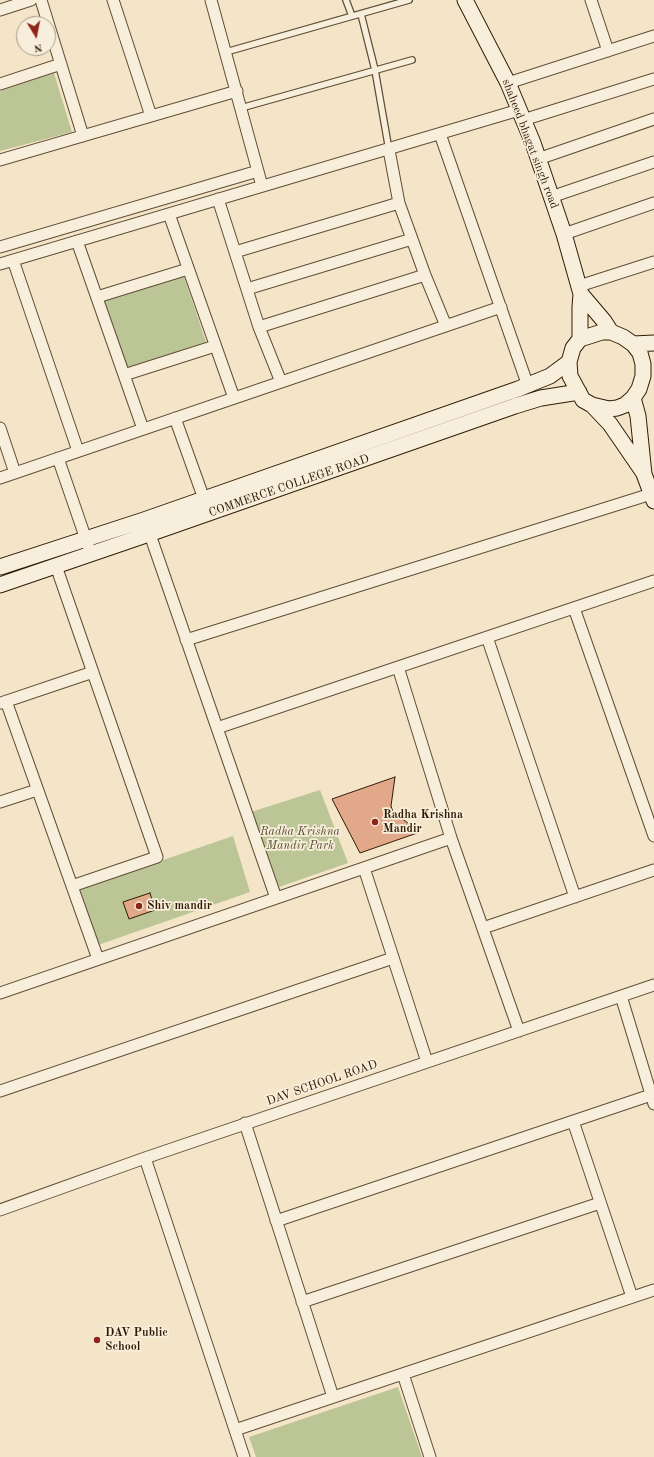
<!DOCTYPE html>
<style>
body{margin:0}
#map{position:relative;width:654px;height:1457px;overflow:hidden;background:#f4e5c9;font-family:"Old Standard TT",serif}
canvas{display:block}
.north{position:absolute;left:16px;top:16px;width:40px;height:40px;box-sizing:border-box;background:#f8eedc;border:1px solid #a89a85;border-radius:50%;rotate:170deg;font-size:11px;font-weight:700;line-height:16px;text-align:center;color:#301c03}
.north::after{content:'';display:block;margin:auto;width:14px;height:18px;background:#8f2418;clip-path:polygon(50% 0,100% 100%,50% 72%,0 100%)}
</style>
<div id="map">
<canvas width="654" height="1457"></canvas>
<div class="north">N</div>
</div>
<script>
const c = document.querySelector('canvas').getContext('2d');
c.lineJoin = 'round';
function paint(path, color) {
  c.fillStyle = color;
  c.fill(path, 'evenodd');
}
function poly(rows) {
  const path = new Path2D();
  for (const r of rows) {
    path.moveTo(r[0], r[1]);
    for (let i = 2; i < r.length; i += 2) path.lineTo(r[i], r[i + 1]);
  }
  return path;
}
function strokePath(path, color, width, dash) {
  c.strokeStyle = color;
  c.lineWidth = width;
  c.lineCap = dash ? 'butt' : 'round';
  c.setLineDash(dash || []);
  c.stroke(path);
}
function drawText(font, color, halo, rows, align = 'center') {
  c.font = font + ' "Old Standard TT",serif';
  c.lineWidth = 3.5;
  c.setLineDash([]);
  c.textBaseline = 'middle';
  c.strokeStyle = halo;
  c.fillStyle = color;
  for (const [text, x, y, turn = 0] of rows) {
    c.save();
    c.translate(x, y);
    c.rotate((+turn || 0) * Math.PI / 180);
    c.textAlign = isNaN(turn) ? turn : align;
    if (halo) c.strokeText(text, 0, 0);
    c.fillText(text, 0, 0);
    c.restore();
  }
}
paint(poly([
 [54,73,72,132,0,151,0,91],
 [183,274,206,342,127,369,104,301],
 [320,790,348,863,279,887,251,812],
 [233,836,250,892,98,945,79,889],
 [398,1387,422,1457,256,1457,249,1437]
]), '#bbc596');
const building = poly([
 [395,777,391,806,393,812,420,832,360,853,332,799,395,777],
 [150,893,155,910,129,919,123,902,150,893]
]);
paint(building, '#e1a88a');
strokePath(building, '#301c03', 1);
const lane = poly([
 [346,0,352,16],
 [361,14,375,70,389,150],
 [226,52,409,0],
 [241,108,412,60]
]);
const street = poly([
 [41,0,83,136],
 [113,0,151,116],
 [211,0,262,186],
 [591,0,608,51],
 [0,10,31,0],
 [508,83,654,36],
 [0,84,61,64],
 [523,120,654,79],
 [440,134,528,386],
 [389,150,399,203,425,275,446,326],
 [538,159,654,119],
 [0,160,237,91],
 [551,197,654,162],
 [218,199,259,327,281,382],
 [169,214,234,398],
 [564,234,654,203],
 [77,241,143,429],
 [0,247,258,171],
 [235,252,399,203],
 [13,260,78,451],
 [0,264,519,110],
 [579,286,654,262],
 [247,289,412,239],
 [97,297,188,269],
 [259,327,425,275],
 [124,375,215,346],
 [175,418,204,499],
 [0,428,15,473],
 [58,458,91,554],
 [0,478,501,307],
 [147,526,276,898],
 [56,566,157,857,72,886],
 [574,608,654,836],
 [487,637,575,897],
 [186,640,651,494],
 [398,667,451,838,519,1031],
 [6,701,98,959],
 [1,703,93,672],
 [217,728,654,581],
 [0,802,37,790],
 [364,868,427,1062],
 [483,928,654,870],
 [0,993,451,838],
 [621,996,654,1104],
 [0,1091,393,958],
 [573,1121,632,1297],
 [245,1123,333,1397],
 [145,1158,244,1457],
 [0,1210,145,1158,654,985],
 [276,1221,651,1095],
 [302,1302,600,1203],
 [403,1374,430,1457],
 [235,1430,654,1290]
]);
const secondary = poly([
 [465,0,508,83,533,143,564,234,581,294,580,307,580,339],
 [581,294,604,321,611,332],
 [602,332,611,332,623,337,633,344,640,353,643,364,643,376,639,389,633,398,625,405,617,408,609,409,592,405,583,400,570,376,569,362,573,348,580,339,602,332],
 [633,344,654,343],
 [633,398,638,416,644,474,654,501],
 [592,405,610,424,643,472],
 [0,567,144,520,518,389,550,376,569,362],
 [0,585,149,534,515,406,541,398,579,392]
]);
strokePath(lane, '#614e34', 8);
strokePath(street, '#614e34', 13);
strokePath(secondary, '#301c03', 17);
strokePath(lane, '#f8eedc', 5.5);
strokePath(street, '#f8eedc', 11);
strokePath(secondary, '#f8eedc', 15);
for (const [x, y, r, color] of [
 [375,822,4,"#8f2418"],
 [139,906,4,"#8f2418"],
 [97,1340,4,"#8f2418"]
]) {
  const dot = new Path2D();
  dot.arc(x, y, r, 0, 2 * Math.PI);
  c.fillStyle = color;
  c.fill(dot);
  strokePath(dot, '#f8eedc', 1.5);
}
drawText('12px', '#301c03', '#f8eedc', [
 ["shaheed bhagat singh road",530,144,69],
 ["COMMERCE COLLEGE ROAD",289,486,-19],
 ["DAV SCHOOL ROAD",322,1083,-19]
]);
drawText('bold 12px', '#301c03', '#f8eedc', [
 ["Radha Krishna",383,815],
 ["Mandir",383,829],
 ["Shiv mandir",147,906],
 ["DAV Public",105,1333],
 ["School",105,1347]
], 'left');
drawText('italic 12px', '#5a4f2f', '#f8eedc', [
 ["Radha Krishna",300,832],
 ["Mandir Park",300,846]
]);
</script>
